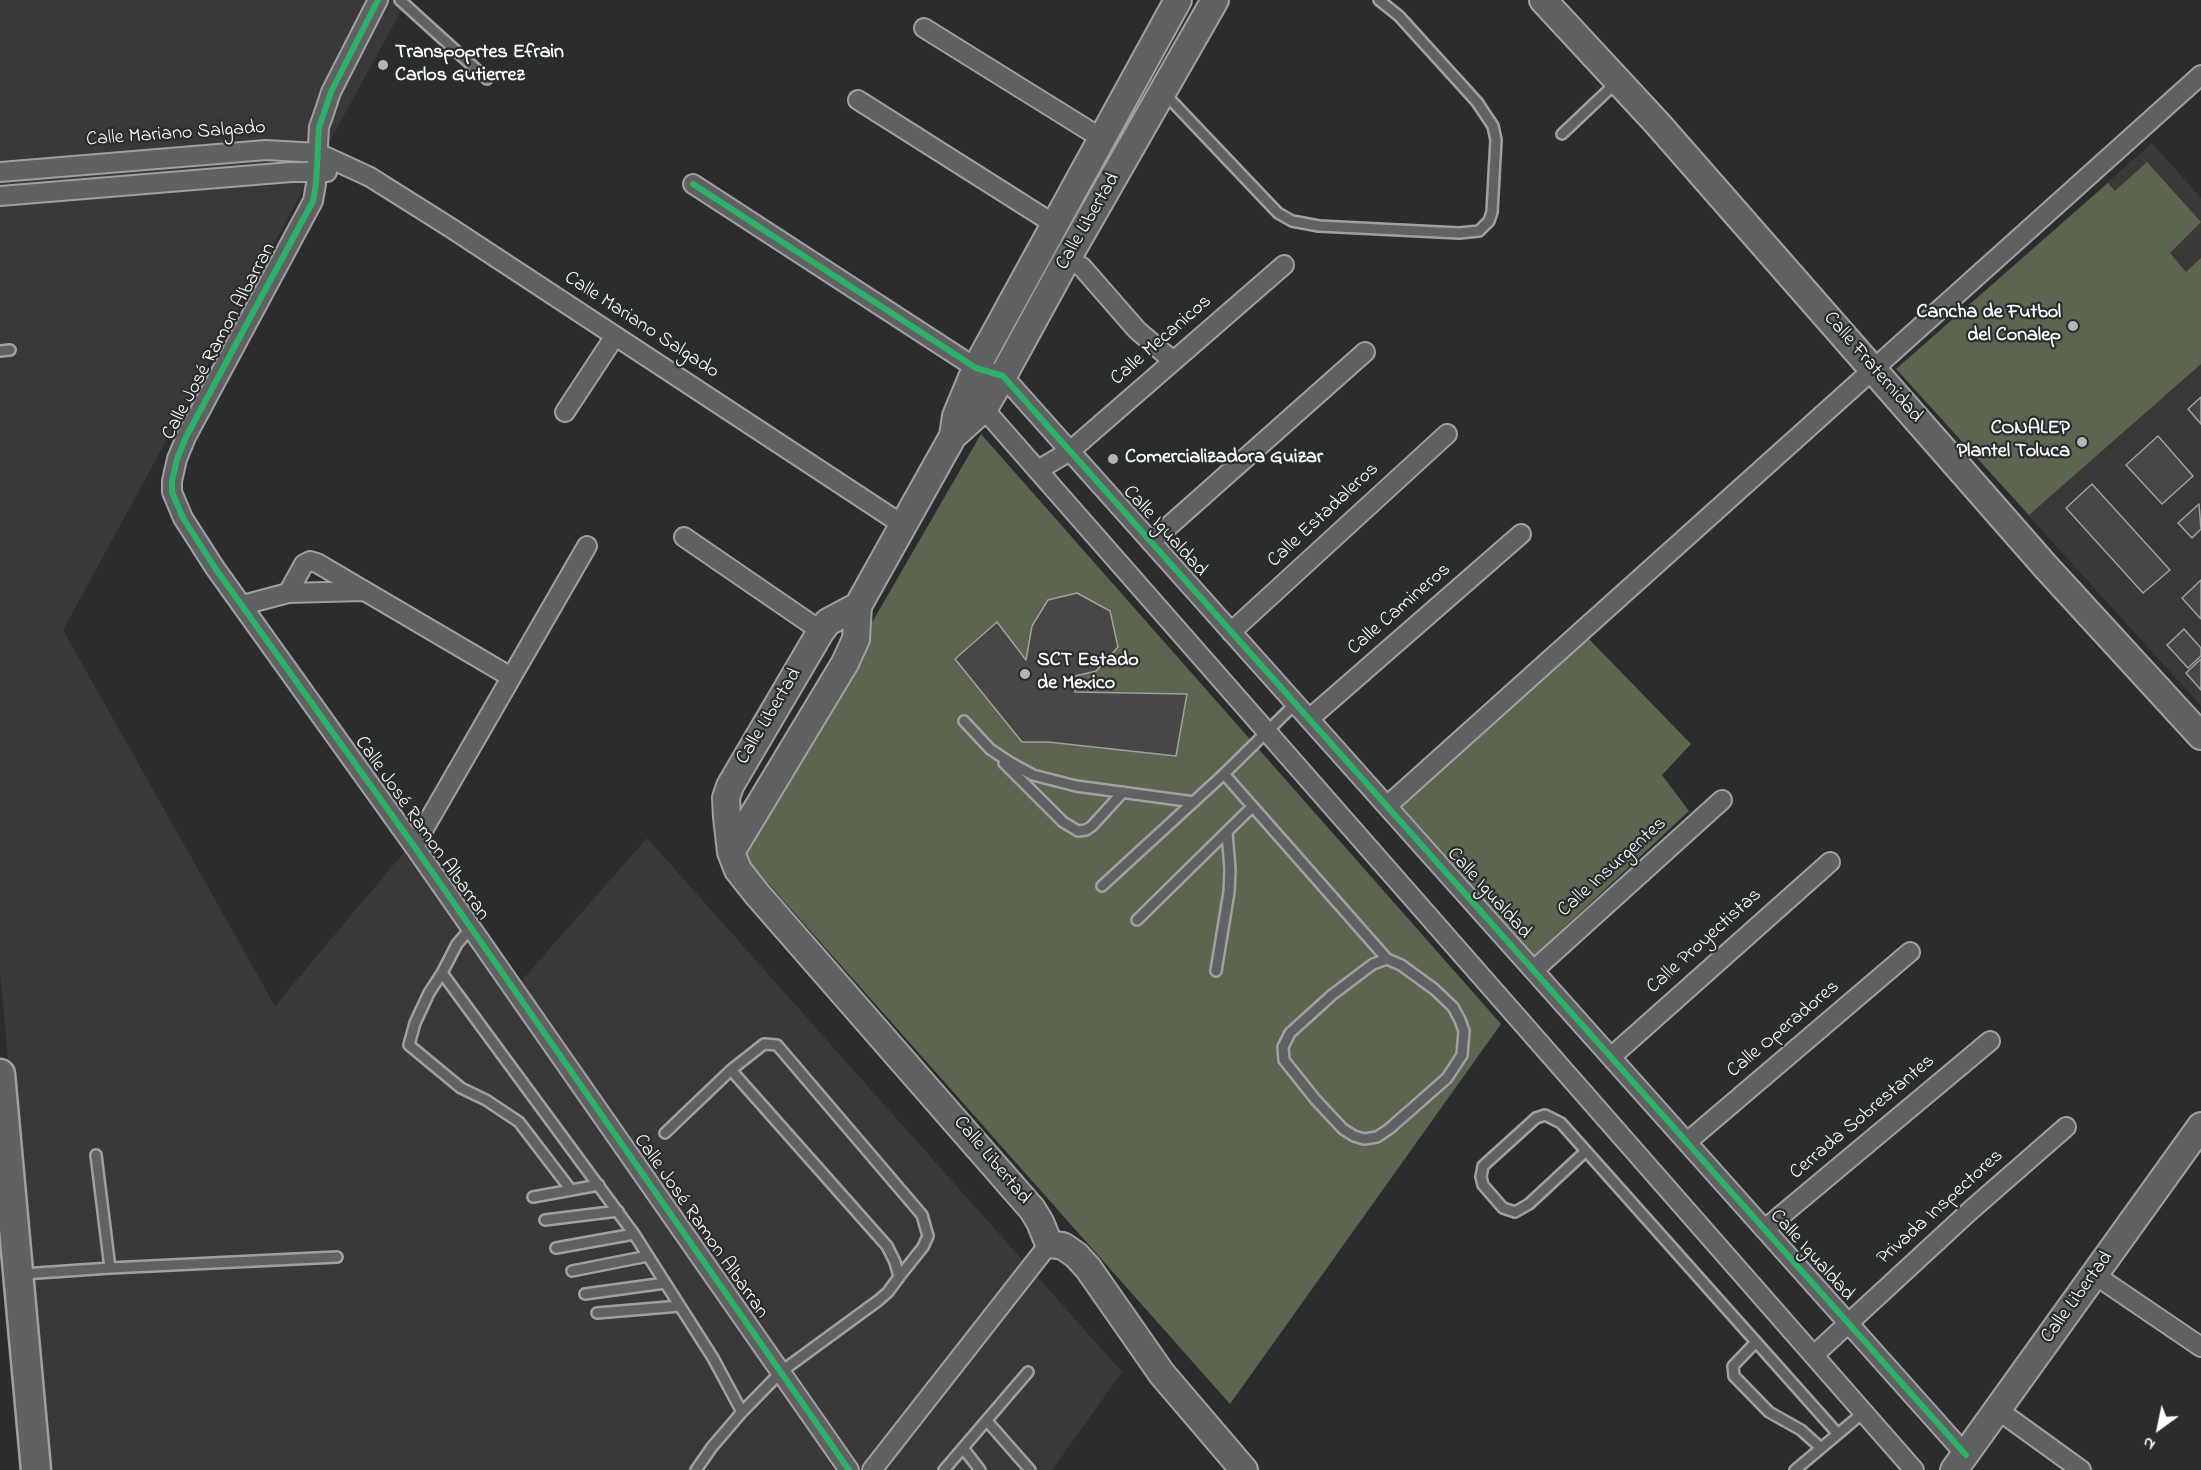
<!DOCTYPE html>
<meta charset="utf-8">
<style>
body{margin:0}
#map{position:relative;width:2201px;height:1470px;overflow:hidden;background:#2b2c2d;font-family:"Indie Flower",sans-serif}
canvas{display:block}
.north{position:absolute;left:2129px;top:1398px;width:60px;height:60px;-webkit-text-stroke:4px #2a2d2e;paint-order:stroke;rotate:213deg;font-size:16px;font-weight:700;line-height:24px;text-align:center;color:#fff}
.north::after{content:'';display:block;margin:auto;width:21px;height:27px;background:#fff;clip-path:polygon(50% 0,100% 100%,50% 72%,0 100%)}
</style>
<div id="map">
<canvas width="2201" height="1470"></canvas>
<div class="north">N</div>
</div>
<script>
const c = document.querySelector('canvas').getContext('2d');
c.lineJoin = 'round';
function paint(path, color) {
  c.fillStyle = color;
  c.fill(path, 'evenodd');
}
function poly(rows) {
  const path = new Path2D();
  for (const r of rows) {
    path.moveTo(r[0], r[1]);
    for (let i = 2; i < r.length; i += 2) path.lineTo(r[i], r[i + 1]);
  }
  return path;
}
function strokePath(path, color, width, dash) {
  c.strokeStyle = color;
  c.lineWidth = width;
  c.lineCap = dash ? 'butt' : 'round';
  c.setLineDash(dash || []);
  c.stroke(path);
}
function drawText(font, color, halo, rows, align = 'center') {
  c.font = font + ' "Indie Flower",sans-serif';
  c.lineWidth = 4.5;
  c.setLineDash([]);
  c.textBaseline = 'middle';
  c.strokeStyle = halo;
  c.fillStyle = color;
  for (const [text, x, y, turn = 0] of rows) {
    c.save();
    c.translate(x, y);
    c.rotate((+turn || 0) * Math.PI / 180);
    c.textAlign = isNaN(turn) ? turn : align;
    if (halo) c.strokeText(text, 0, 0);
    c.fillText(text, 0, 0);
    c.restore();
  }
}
paint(poly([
 [0,0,407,0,63,630,275,1006,405,851,509,995,647,838,1122,1372,1052,1470,45,1470,0,971],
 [2152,143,2201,198,2201,706,1896,369]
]), '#3b3937');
paint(poly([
 [2147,162,2201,222,2170,253,2186,272,2201,258,2201,364,2029,515,1896,369,2108,183,2115,191],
 [981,434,1501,1024,1230,1404,743,855,856,650],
 [1589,639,1691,744,1662,775,1689,811,1527,962,1389,808]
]), '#5b6550');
const building = poly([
 [2201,397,2201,424,2188,409,2201,397],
 [2158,436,2193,476,2162,504,2126,465,2158,436],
 [2092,484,2170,570,2143,593,2066,508,2092,484],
 [2199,504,2201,529,2192,538,2178,523,2199,504],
 [2201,580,2201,619,2182,598,2201,580],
 [1077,593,1110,611,1118,647,1096,671,1071,677,1075,692,1187,694,1176,756,1048,742,1022,742,955,659,997,622,1026,660,1032,626,1048,600,1077,593],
 [2184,629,2201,648,2201,656,2188,668,2167,645,2184,629],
 [2201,659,2201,690,2186,673,2201,659]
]);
paint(building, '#494745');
strokePath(building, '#a0a0a0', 1.5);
const lane = poly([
 [400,0,487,79],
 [1165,94,1278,213,1292,221,1319,226,1459,233,1479,231,1489,221,1492,212,1496,140,1493,126,1477,102,1399,16,1379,0],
 [1562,134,1617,82],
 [0,351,10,350],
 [964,721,990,749,1011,763,1033,775,1076,786,1194,802],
 [1004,763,1063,822,1078,831,1086,830,1092,826,1123,792],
 [1224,774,1387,959,1401,965,1434,989,1453,1007,1460,1020,1464,1031,1462,1055,1447,1078,1389,1129,1377,1137,1364,1139,1354,1136,1343,1129,1315,1099,1284,1060,1283,1047,1290,1033,1332,995,1373,964,1387,959],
 [1102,886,1224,774,1295,704],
 [1137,920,1252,807],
 [1216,971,1229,892,1230,869,1227,833],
 [442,973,457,944,471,928],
 [731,1070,887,1246,895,1262,899,1277,888,1292,879,1300,782,1371,742,1412],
 [665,1133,731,1070,764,1044,777,1045,922,1215,928,1236,923,1247,899,1277],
 [1586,1151,1529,1204,1515,1212,1503,1208,1483,1185,1481,1177,1483,1166,1536,1118,1545,1115,1561,1123,1586,1151,1838,1434],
 [96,1155,110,1268],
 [571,1190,519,1122,486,1100,461,1088,409,1045,415,1023,429,993,442,973,634,1234,713,1358,742,1412,712,1447,696,1470],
 [533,1197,599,1185],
 [545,1220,618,1211],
 [556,1248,634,1234],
 [572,1271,648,1256],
 [23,1274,110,1268,337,1257],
 [585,1294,665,1283],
 [597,1313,680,1306],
 [1756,1342,1733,1366,1734,1376,1769,1412,1801,1430,1821,1448],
 [987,1421,1030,1470],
 [963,1448,980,1470],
 [944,1470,1028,1372],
 [1795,1470,1864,1412]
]);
const street = poly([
 [378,0,331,92,323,116,319,127,316,184,313,201,186,437,177,459,172,481,172,492,183,518,215,568,414,846,849,1470],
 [924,28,1101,138],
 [858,100,1054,224],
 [0,172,266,150,318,153,370,177,451,228,903,525],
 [693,184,976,368,1003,376,1966,1455],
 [0,196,291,172,327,172],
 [1067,259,1082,267,1137,330,1173,361],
 [977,401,1914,1470],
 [565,412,615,336],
 [1038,470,1070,451,1284,265],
 [684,537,821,631],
 [1151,542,1365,352],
 [288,593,304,564,310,561,317,563,511,677],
 [243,605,288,593,363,591],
 [1231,632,1447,434],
 [1309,719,1521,534],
 [1387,806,2201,75],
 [414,846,587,546],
 [1534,970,1722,800],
 [1611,1057,1830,862],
 [1687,1142,1910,952],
 [1765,1229,1990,1041],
 [2095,1275,2201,1347],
 [1814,1355,1971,1210,2066,1127],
 [1998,1410,2081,1470],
 [872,1470,1049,1244]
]);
const secondary = poly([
 [1543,0,1657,123,2046,567,2201,736],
 [953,436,984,408,1003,376,1067,259,1215,0],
 [858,606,828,622,821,631,730,786,726,798,727,817,731,852,738,870,757,894,1032,1209,1040,1222,1049,1244,1063,1246,1076,1255,1088,1268,1162,1374,1244,1470],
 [731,852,845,663,856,639,858,606,953,436,956,416,976,368,1178,0],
 [1954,1470,2201,1126]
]);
const primary = poly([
 [0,1074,36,1470]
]);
strokePath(lane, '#a0a0a0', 14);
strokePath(street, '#a0a0a0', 22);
strokePath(secondary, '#a0a0a0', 30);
strokePath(primary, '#a0a0a0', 33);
strokePath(lane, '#606162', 9);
strokePath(street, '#606162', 18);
strokePath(secondary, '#606162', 26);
strokePath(primary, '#606162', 28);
strokePath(poly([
 [378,0,331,92,323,116,319,127,316,184,313,201,186,437,177,459,172,481,172,492,183,518,215,568,414,846,849,1470],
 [693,184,976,368,1003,376,1966,1455]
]), '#2db169', 6);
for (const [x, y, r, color] of [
 [383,65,6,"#b5b5b6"],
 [2073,326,6,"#b5b5b6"],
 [2082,442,6,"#b5b5b6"],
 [1113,459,6,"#b5b5b6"],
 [1025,674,6,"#b5b5b6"]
]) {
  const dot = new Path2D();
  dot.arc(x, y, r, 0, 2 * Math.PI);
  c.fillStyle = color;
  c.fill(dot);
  strokePath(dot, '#2a2d2e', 2);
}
drawText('bold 20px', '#fff', '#2a2d2e', [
 ["Transpoprtes Efrain",395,54],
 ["Carlos Gutierrez",395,77],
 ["Cancha de Futbol",2061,314,"right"],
 ["del Conalep",2061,337,"right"],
 ["CONALEP",2070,430,"right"],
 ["Plantel Toluca",2070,453,"right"],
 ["Comercializadora Guizar",1125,459],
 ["SCT Estado",1037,662],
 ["de Mexico",1037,685]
], 'left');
drawText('20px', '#fff', '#2a2d2e', [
 ["Calle Mariano Salgado",176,135,-4],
 ["Calle Libertad",1089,222,-60],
 ["Calle Mariano Salgado",641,326,33],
 ["Calle Mecanicos",1162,341,-41],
 ["Calle José Ramon Albarran",220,342,-62],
 ["Calle Fraternidad",1872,368,49],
 ["Calle Estadaleros",1324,516,-43],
 ["Calle Igualdad",1164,532,48],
 ["Calle Camineros",1400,610,-41],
 ["Calle Libertad",770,717,-59],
 ["Calle José Ramon Albarran",421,829,55],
 ["Calle Insurgentes",1613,868,-42],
 ["Calle Igualdad",1488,894,48],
 ["Calle Proyectistas",1705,942,-42],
 ["Calle Operadores",1784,1030,-40],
 ["Cerrada Sobrestantes",1863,1118,-40],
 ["Calle Libertad",991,1161,50],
 ["Privada Inspectores",1941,1208,-42],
 ["Calle José Ramon Albarran",700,1227,55],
 ["Calle Igualdad",1811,1256,48],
 ["Calle Libertad",2078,1298,-54]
]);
</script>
